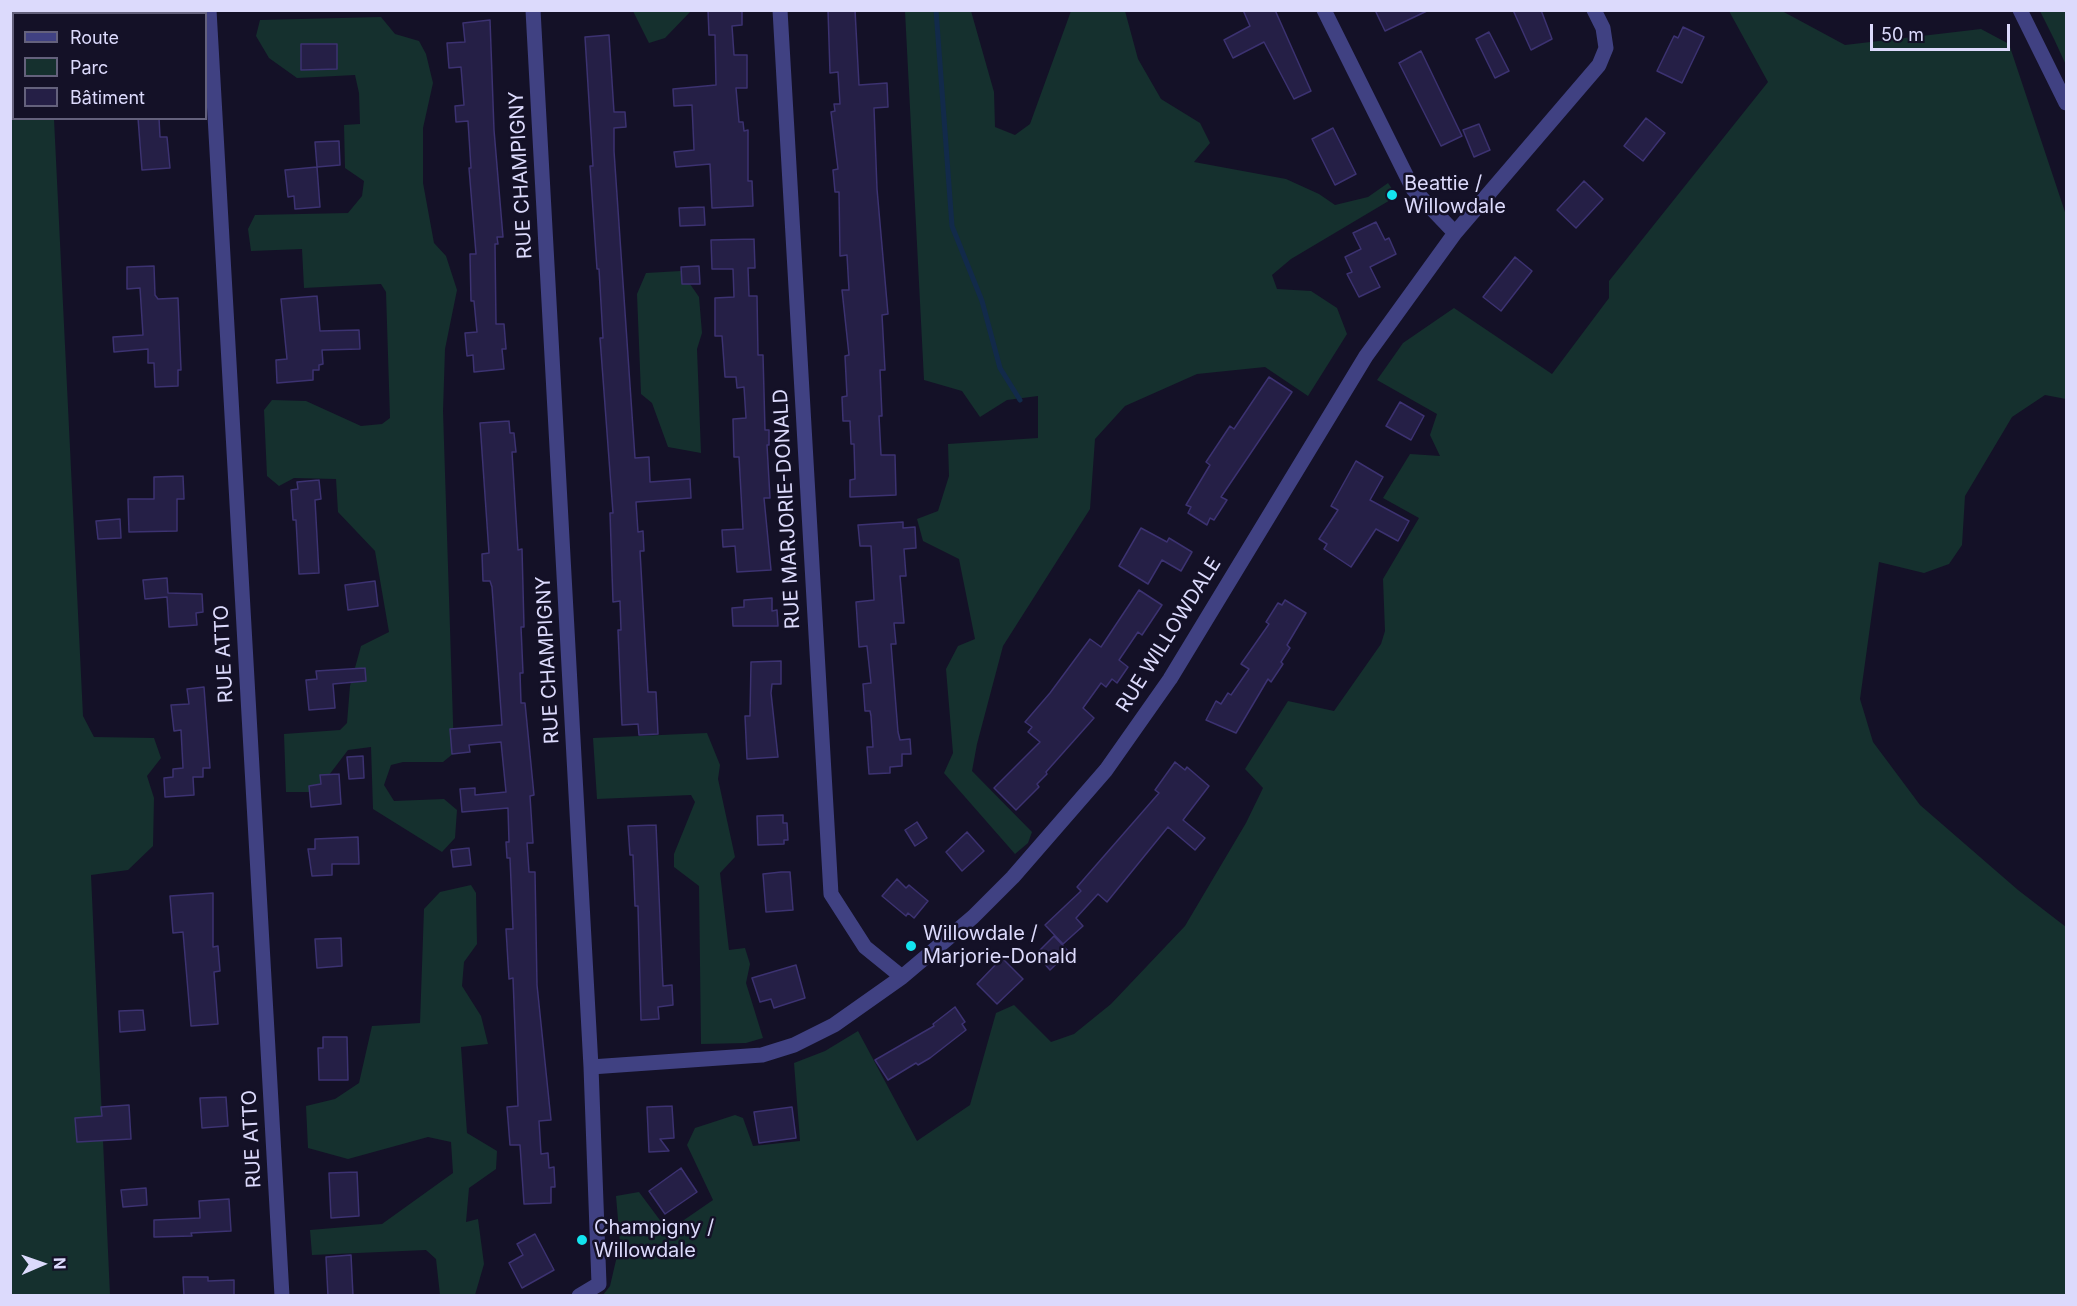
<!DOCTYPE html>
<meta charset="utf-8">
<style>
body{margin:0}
#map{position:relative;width:2077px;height:1306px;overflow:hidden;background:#141127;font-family:Inter,sans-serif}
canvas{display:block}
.frame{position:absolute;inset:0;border:12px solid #dcdafc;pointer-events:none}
.legend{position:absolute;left:12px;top:12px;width:195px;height:108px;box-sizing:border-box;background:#141127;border:2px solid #64617c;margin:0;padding:8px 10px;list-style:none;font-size:18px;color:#dcdafc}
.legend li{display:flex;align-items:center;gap:12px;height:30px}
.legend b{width:30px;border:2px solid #64617c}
.north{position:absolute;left:12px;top:1234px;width:60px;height:60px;-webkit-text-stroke:4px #141127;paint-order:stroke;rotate:88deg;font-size:16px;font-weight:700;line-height:24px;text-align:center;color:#dcdafc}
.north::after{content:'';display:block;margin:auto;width:21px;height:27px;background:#dcdafc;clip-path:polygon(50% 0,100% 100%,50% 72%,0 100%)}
.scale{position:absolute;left:1870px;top:24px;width:140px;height:27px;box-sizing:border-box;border:3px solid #dcdafc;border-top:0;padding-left:8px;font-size:18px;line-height:21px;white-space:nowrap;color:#dcdafc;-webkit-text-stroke:4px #141127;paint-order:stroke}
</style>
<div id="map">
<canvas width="2077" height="1306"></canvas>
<div class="frame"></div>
<ul class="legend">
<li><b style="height:8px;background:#404182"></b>Route</li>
<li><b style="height:16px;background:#15302e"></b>Parc</li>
<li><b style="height:16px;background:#251f46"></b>Bâtiment</li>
</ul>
<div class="north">N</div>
<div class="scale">50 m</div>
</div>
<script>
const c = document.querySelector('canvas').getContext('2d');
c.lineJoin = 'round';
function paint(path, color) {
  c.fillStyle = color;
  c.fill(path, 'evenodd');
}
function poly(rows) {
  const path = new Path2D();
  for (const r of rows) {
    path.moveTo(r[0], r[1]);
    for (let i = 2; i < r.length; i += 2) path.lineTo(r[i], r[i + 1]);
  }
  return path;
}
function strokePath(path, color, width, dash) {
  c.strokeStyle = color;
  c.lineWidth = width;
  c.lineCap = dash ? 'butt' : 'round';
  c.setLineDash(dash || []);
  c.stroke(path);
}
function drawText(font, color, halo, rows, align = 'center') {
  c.font = font + ' Inter,sans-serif';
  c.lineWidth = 5;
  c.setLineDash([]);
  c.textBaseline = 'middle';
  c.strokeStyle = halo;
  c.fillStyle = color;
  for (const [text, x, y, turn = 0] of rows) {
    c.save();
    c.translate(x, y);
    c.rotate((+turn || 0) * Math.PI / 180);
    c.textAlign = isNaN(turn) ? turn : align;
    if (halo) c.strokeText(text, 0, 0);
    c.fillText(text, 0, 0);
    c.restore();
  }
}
paint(poly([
 [10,11,48,11,48,13,14,14,14,118,54,119,83,716,94,737,154,738,161,758,147,776,154,798,153,846,128,870,91,875,110,1295,11,1295],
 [633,11,633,10,691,11,665,38,649,43],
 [905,11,971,11,994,92,995,127,1015,135,1030,124,1071,11,1125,11,1138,59,1161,99,1200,123,1210,143,1194,162,1286,179,1319,194,1335,205,1368,197,1388,183,1397,196,1291,259,1272,275,1277,289,1311,291,1337,308,1347,334,1308,396,1265,367,1197,374,1125,406,1095,439,1090,509,1003,646,977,744,972,771,1032,832,1028,843,1015,854,944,773,953,753,946,669,958,646,975,639,959,559,923,541,917,519,938,511,949,476,948,444,1038,438,1038,396,1007,400,980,417,962,391,924,380],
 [1729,11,1782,11,1845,45,1981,29,2009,44,2066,215,2066,399,2045,395,2012,417,1965,496,1962,545,1949,564,1924,573,1879,562,1860,699,1873,742,1920,805,2018,890,2066,927,2066,1295,603,1295,610,1286,620,1243,616,1196,639,1192,668,1231,713,1200,687,1145,695,1128,735,1115,743,1118,753,1146,800,1141,794,1063,825,1051,858,1031,917,1141,970,1105,996,1013,1014,1005,1051,1042,1074,1034,1111,1004,1185,926,1246,823,1263,788,1245,769,1288,701,1334,711,1381,644,1385,631,1383,579,1419,518,1383,498,1410,454,1440,456,1430,435,1437,414,1377,380,1403,343,1454,308,1552,374,1609,298,1609,281,1768,82],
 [2040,11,2066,11,2066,65,2054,39],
 [381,17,395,34,419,41,426,54,433,83,423,128,423,183,434,243,446,256,457,290,445,349,443,411,454,753,443,762,403,762,391,765,384,785,394,801,444,799,457,810,455,838,442,852,373,809,371,747,348,750,326,779,309,792,286,792,284,734,340,730,347,723,350,686,361,646,389,632,375,551,338,512,336,479,294,478,279,486,267,476,264,410,272,400,306,401,361,426,382,424,390,418,386,292,381,284,304,288,302,249,251,251,248,229,255,215,348,213,362,196,364,181,345,168,344,125,360,124,359,93,355,75,297,78,269,58,256,36,260,20],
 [681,271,699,297,702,333,697,349,701,453,668,447,652,403,641,394,637,294,646,273],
 [707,733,720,765,718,779,735,857,720,873,729,950,745,948,750,964,746,983,763,1038,746,1043,701,1044,699,886,674,867,674,854,695,802,691,795,597,799,593,738],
 [471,885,476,893,477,944,464,962,462,986,481,1016,488,1044,461,1047,467,1133,497,1151,496,1169,469,1188,466,1222,478,1219,484,1264,475,1295,440,1295,436,1259,426,1250,312,1255,310,1230,382,1224,453,1173,451,1142,428,1137,348,1159,308,1148,306,1106,335,1099,359,1083,372,1026,420,1023,424,909,440,892]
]), '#15302e');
strokePath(poly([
 [936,10,952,226,982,301,1000,368,1020,400]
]), '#122a4a', 5);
const building = poly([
 [708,10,742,10,742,25,732,26,734,55,747,55,747,88,736,88,739,122,743,122,744,131,748,130,748,181,752,181,753,206,712,208,710,164,676,167,674,152,694,150,692,105,674,106,673,89,716,85,715,35,709,35,708,10],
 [828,10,855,10,859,85,887,83,888,107,874,108,877,189,888,314,882,315,885,370,880,370,882,416,879,416,881,455,895,455,896,495,850,497,850,480,855,479,854,444,851,444,850,421,843,421,842,397,847,396,845,356,849,355,842,290,849,290,847,255,840,256,839,192,835,192,833,170,838,169,831,112,835,111,834,104,840,104,838,72,830,73,828,10],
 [1243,10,1275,10,1311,91,1294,99,1264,42,1233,58,1224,40,1250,26,1243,10],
 [1375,10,1429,10,1385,31,1375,10],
 [1513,10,1541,10,1552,39,1531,50,1513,10],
 [490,20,494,130,503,237,497,237,498,244,495,244,496,324,504,324,506,349,502,349,504,369,474,372,473,355,467,356,465,333,477,332,474,301,471,301,470,254,476,254,469,168,471,168,468,121,456,122,455,106,464,105,461,67,449,68,447,43,465,42,463,23,490,20],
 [1683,27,1704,37,1682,83,1657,71,1674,36,1678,38,1683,27],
 [1489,32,1509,71,1495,78,1476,39,1489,32],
 [609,35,614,112,625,112,626,127,614,128,614,151,635,458,649,457,650,482,690,479,691,498,636,502,638,532,643,531,644,551,640,551,648,692,656,692,658,734,639,735,638,724,622,725,618,630,621,630,620,601,613,602,610,513,613,513,600,338,603,338,599,269,597,269,590,166,593,166,585,37,609,35],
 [301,44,337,44,337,69,301,70,301,44],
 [1421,51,1462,136,1441,146,1399,63,1421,51],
 [138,118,159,118,160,137,167,137,170,168,142,170,138,118],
 [1646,118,1665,133,1643,161,1624,146,1646,118],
 [1479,124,1490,150,1474,157,1463,130,1479,124],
 [1333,128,1356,174,1335,185,1312,139,1333,128],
 [339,141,340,165,317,167,315,142,339,141],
 [317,167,320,207,295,209,294,196,288,197,285,170,317,167],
 [1584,181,1603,199,1576,228,1557,210,1584,181],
 [704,207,705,225,680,226,679,208,704,207],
 [1376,222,1385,240,1389,238,1396,254,1370,267,1380,287,1359,297,1347,274,1352,272,1345,257,1361,249,1353,233,1376,222],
 [754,239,755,268,748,268,749,296,757,296,758,355,763,355,765,430,769,430,769,445,767,445,770,498,764,498,771,570,737,572,735,546,723,547,722,530,743,529,739,457,734,457,733,419,746,418,744,387,737,388,736,377,725,377,722,336,715,336,715,298,734,297,733,269,712,269,711,240,754,239],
 [1515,257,1532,271,1501,311,1483,297,1515,257],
 [154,266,155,295,158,299,178,298,181,370,178,370,178,386,155,387,154,363,148,363,148,349,114,352,113,337,143,335,140,288,127,289,127,267,154,266],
 [699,266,700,284,682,284,681,267,699,266],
 [317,296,320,331,359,330,360,349,322,350,323,364,319,365,319,370,313,370,313,380,277,383,276,360,287,359,281,299,317,296],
 [1269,377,1292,392,1221,497,1227,500,1214,520,1210,518,1207,525,1188,513,1191,507,1186,505,1210,465,1206,462,1230,426,1234,429,1269,377],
 [1400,402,1424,416,1411,440,1386,426,1400,402],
 [509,421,510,433,514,433,516,452,512,452,518,550,522,549,524,627,521,627,523,673,520,673,521,703,525,703,534,795,530,796,533,843,527,843,529,872,535,872,537,985,551,1120,539,1121,541,1154,548,1153,549,1168,554,1167,555,1187,551,1187,551,1203,524,1204,520,1145,510,1145,507,1107,518,1106,513,978,509,979,506,929,513,929,510,858,507,858,506,842,509,842,508,808,462,812,460,789,475,788,475,795,506,792,501,742,469,745,470,752,452,754,450,729,502,725,492,587,490,581,483,581,482,554,489,553,480,423,509,421],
 [1356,461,1383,477,1370,500,1409,521,1398,541,1376,529,1351,567,1324,549,1327,544,1319,539,1338,510,1331,506,1356,461],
 [183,476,184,499,177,499,177,531,129,532,128,499,154,499,154,477,183,476],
 [319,480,321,499,315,500,319,573,299,574,296,520,293,520,291,490,298,489,297,482,319,480],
 [120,519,121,538,98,539,96,521,120,519],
 [903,522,903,528,915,527,916,548,904,549,906,576,900,576,904,623,894,623,896,644,891,644,898,732,900,740,910,739,911,754,902,754,902,766,890,767,890,773,869,774,867,747,873,747,871,716,870,711,865,711,863,684,871,683,867,646,859,647,856,602,874,600,871,546,860,546,858,525,903,522],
 [1141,528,1167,542,1169,538,1192,552,1181,571,1162,560,1148,584,1119,566,1141,528],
 [167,578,168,593,202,594,203,612,196,613,197,625,169,627,167,597,145,599,143,580,167,578],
 [375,581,378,606,348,610,345,585,375,581],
 [1139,590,1162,605,1142,635,1138,632,1119,660,1128,667,1117,683,1112,679,1106,687,1101,683,1083,708,1094,718,1046,772,1047,774,1037,784,1039,787,1016,810,994,788,1040,742,1028,732,1032,727,1025,722,1050,693,1090,639,1101,647,1139,590],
 [772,598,772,611,777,610,778,626,733,626,732,608,744,607,744,600,772,598],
 [1285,600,1306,613,1287,645,1290,648,1281,662,1283,664,1271,682,1268,679,1236,733,1206,720,1216,701,1221,704,1228,693,1231,695,1249,669,1241,664,1269,624,1266,622,1278,603,1282,605,1285,600],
 [781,661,781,684,772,684,771,693,778,757,747,759,745,716,750,716,751,662,781,661],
 [365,668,366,681,333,684,335,708,309,710,306,680,317,679,316,671,365,668],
 [204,687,210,768,203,768,203,777,193,777,194,795,165,797,164,778,173,777,173,769,183,768,181,730,174,731,171,705,189,704,187,689,204,687],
 [363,756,364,778,349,779,347,757,363,756],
 [1175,762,1185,770,1187,767,1209,786,1183,820,1205,838,1195,850,1168,827,1107,902,1098,894,1076,918,1083,926,1063,944,1045,925,1081,891,1077,887,1159,793,1155,790,1175,762],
 [339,774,341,804,311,807,309,786,321,784,320,775,339,774],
 [783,815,783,823,787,823,788,840,784,840,784,844,758,845,757,816,783,815],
 [917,822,927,838,915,846,905,830,917,822],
 [656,825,663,986,672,985,673,1005,658,1007,659,1019,641,1020,638,906,635,906,633,855,630,855,628,826,656,825],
 [967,832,984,851,962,871,946,852,967,832],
 [358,837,359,864,332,864,332,875,312,876,308,849,315,849,315,839,358,837],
 [469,848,471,865,453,867,451,850,469,848],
 [781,872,790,872,793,910,766,912,763,874,781,872],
 [897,879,906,888,909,885,928,901,914,918,908,913,906,916,882,896,897,879],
 [213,893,213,947,218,946,220,971,214,972,218,1024,191,1026,183,932,173,933,170,896,213,893],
 [1054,936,1069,952,1050,970,1036,954,1054,936],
 [341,938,342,966,317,968,315,939,341,938],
 [1002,958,1023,979,997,1004,977,984,1002,958],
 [796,965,805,998,774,1008,771,999,760,1002,752,978,796,965],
 [955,1007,965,1022,962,1024,966,1030,930,1058,918,1065,916,1063,888,1080,875,1060,934,1026,933,1024,955,1007],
 [143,1010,145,1030,120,1032,119,1011,143,1010],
 [323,1037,347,1037,348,1080,319,1080,318,1048,323,1048,323,1037],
 [226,1097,228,1126,202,1128,200,1098,226,1097],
 [129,1105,131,1139,77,1142,75,1118,102,1116,101,1107,129,1105],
 [672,1106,674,1138,660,1139,669,1151,649,1152,647,1107,672,1106],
 [792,1107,796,1138,759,1143,754,1112,792,1107],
 [681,1168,697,1192,665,1214,649,1191,681,1168],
 [357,1172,359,1216,331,1218,329,1173,357,1172],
 [146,1188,147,1205,123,1207,121,1190,146,1188],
 [229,1199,231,1231,191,1233,192,1236,154,1237,154,1220,200,1218,199,1201,229,1199],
 [535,1234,554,1270,522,1288,509,1263,523,1255,517,1244,535,1234],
 [351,1255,353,1296,328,1296,326,1257,351,1255],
 [183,1277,208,1277,208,1281,234,1280,234,1296,184,1296,183,1277]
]);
paint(building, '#251f46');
strokePath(building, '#3c3271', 1.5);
strokePath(poly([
 [209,10,282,1296],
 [533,10,591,1067,599,1284,579,1296],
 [780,10,831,894,865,947,902,977],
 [1324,10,1413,189,1455,233],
 [2020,10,2066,103],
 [591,1067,762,1055,794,1045,834,1025,902,977,973,917,1013,877,1106,770,1170,679,1366,356,1455,233,1599,65,1606,48,1603,28,1594,10]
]), '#404182', 15);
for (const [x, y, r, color] of [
 [1392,195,6,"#13e4ef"],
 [911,946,6,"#13e4ef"],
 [582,1240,6,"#13e4ef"]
]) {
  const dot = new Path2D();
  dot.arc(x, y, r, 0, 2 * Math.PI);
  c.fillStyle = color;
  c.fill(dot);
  strokePath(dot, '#141127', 2);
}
drawText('20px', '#dcdafc', '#141127', [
 ["RUE CHAMPIGNY",521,175,-93],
 ["RUE MARJORIE-DONALD",787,509,-93],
 ["RUE WILLOWDALE",1169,635,-58],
 ["RUE ATTO",224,654,-93],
 ["RUE CHAMPIGNY",548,660,-93],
 ["RUE ATTO",252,1139,-93]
]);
drawText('20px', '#dcdafc', '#141127', [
 ["Beattie /",1404,184],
 ["Willowdale",1404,207],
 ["Willowdale /",923,934],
 ["Marjorie-Donald",923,957],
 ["Champigny /",594,1228],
 ["Willowdale",594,1251]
], 'left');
</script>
